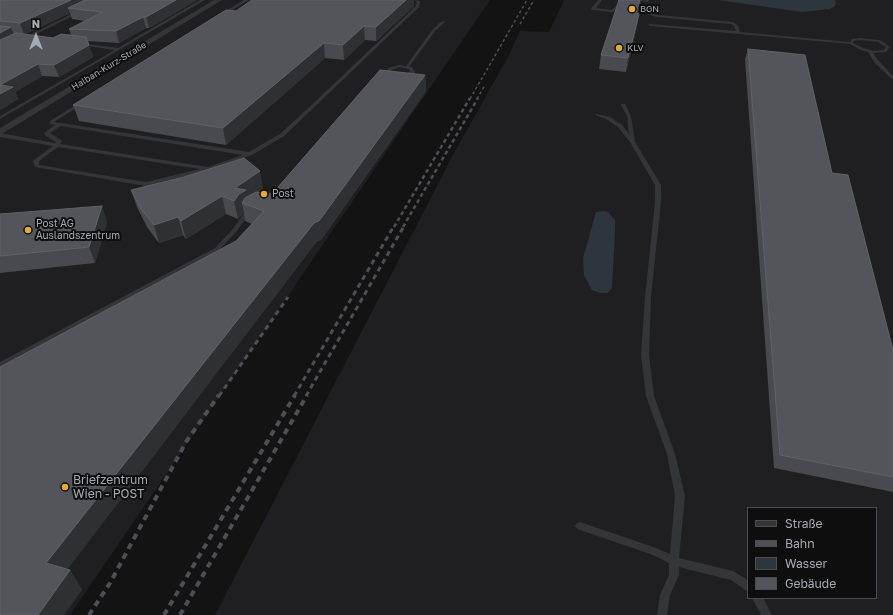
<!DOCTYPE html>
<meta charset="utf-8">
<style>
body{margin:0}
#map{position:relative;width:893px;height:615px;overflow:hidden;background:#131314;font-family:"Golos Text",sans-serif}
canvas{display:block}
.legend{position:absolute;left:747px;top:507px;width:130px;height:92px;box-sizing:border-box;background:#0e0e0f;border:1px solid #4b4c51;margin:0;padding:5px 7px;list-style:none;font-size:12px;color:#a6aab4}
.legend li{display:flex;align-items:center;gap:8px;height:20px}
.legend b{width:20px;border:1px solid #4b4c51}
.north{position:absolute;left:16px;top:16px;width:40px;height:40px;-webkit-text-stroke:3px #0e0e0f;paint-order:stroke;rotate:0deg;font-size:11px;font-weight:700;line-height:16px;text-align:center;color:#a6aab4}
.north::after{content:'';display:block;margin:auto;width:14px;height:18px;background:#a6aab4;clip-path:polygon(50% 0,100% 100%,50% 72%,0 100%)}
</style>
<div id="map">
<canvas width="893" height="615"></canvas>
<ul class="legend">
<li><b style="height:5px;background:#343539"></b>Straße</li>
<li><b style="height:5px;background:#4d4f54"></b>Bahn</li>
<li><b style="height:11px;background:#2d363c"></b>Wasser</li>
<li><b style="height:11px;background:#53555a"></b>Gebäude</li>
</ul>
<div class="north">N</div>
</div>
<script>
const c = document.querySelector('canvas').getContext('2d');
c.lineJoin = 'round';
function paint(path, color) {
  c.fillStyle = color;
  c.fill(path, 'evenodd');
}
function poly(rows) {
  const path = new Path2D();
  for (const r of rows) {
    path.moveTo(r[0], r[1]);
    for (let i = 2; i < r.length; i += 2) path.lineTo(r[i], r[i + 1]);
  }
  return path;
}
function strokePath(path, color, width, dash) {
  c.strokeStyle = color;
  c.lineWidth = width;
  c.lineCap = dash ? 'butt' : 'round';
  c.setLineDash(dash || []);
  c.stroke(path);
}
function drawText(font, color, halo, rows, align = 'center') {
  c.font = font + ' "Golos Text",sans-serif';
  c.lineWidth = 4;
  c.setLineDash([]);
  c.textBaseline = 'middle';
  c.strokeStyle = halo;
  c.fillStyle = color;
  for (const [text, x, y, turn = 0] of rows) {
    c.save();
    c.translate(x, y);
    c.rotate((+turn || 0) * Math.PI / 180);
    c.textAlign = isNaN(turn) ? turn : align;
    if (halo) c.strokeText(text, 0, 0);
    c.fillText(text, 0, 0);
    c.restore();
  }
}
paint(poly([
 [0,0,490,0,70,615,0,615],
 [564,0,893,0,893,615,215,615,454,153,509,55,520,31,549,32],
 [748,508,876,508,876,598,748,598]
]), '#1f1f21');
paint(poly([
 [718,0,834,0,836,1,835,6,830,9,802,12],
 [604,211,608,212,615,220,615,231,612,288,607,293,600,293,592,290,584,275,583,258,596,212]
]), '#2d363c');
paint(poly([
 [200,0,205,0,0,119,0,116,115,50,80,45,78,44,79,43,118,48,200,0],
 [244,0,249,0,222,16,219,15,244,0],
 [414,0,420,1,419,7,284,136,252,155,210,170,146,186,35,167,33,161,34,160,53,146,0,137,0,133,55,143,56,142,46,136,44,133,55,125,50,124,50,121,82,101,84,102,84,103,54,122,249,152,280,134,318,99,416,6,417,2,414,0],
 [61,126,243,155,208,167,60,144,62,141,61,140,50,133,61,126],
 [58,147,200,169,146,182,39,165,39,161,58,147],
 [598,0,602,0,596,8,612,10,621,0,625,0,613,12,592,10,591,9,598,0],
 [633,0,648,0,650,1,648,2,633,0],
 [647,5,649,6,646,10,649,12,658,15,733,22,738,26,740,32,850,42,852,39,861,38,880,40,890,47,886,52,873,53,878,60,893,76,893,80,874,62,868,52,861,50,850,44,650,26,648,25,649,24,736,31,734,26,731,24,657,17,647,14,643,11,644,6,647,5],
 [861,40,878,42,886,47,884,50,874,51,863,48,853,43,854,41,861,40],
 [78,11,81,12,26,39,23,38,78,11],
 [442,21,445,22,435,31,409,67,412,67,415,72,415,73,402,77,387,74,388,68,399,65,406,66,433,29,442,21],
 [399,67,409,69,410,72,402,75,391,72,392,70,399,67],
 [621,104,625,104,631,116,635,142,661,185,661,202,651,297,649,355,654,396,675,454,685,496,679,558,733,571,748,580,748,592,731,580,679,567,679,575,670,595,667,615,657,615,660,595,669,575,669,563,653,555,577,529,575,526,577,523,580,522,656,548,670,554,675,496,667,454,646,396,641,355,645,297,655,202,655,185,630,142,618,127,606,119,595,115,597,114,610,117,622,125,629,134,627,116,621,105,621,104],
 [251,208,254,210,253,211,248,215,237,231,219,250,0,368,0,362,215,248,233,229,244,213,251,208],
 [752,598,763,598,772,615,761,615,752,598]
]), '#343539');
paint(poly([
 [214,0,222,0,0,135,0,128,214,0]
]), '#343539');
strokePath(poly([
 [520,24,534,0],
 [470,99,527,0],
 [477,99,485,85]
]), '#4d4f54', 1.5, [3, 2.5]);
strokePath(poly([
 [394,227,470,98],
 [403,227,478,98]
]), '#4d4f54', 2.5, [4, 3]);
strokePath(poly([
 [219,396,288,297],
 [294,396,394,226],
 [306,396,404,226]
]), '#4d4f54', 3, [5, 4]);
strokePath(poly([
 [89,615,110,583,186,442,219,395],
 [164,615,295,395],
 [180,615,307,395]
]), '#4d4f54', 4, [6, 5]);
paint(poly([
 [0,0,197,0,149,28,146,28,119,43,87,41,93,57,59,77,42,76,15,92,18,99,0,110],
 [70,13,72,19,86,21,69,29,71,35,53,38,25,34],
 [252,0,414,0,414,6,376,41,365,40,344,60,325,58,226,145,79,121,73,105,236,11],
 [619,0,641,0,638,13,639,14,637,26,626,72,599,69,601,55],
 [748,49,832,173,893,350,893,492,774,468,745,59],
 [425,75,426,91,321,240,317,241,67,569,70,570,82,590,0,615,236,241,252,224,245,221,244,212,238,219,226,214,186,239,183,235,159,243,147,227,137,207,131,190,263,188,258,192,272,194],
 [0,214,107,222,95,263,0,273]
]), '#494a4f');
paint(poly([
 [71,0,97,0,68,8,70,13,24,34,20,23],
 [176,0,197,0,149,28,146,17],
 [406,0,414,0,414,6,376,41,376,27],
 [640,0,641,0,641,3,634,26,636,13],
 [639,14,637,26,626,72,628,58],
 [143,17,146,28,119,43,116,31],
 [364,26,365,40,344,60,343,45],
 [11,27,15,38,0,47,0,33],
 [324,43,325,58,226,145,223,128],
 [89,45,93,57,59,77,54,65],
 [38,64,42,76,15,92,18,99,0,110,0,85],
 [425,75,426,91,321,240,317,241,58,582,46,563,314,223],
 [260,171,263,188,242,204,244,212,238,219,234,201,235,188],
 [222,196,226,214,186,239,181,221],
 [102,206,107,222,95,263,89,247],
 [178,217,183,235,159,243,154,225],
 [70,570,82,590,64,615,38,615]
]), '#2f3033');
const building = poly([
 [0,0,71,0,20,23,0,21,0,0],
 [85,0,176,0,146,17,143,17,116,31,69,29,103,12,68,8,85,0],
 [252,0,406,0,376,27,364,26,343,45,324,43,223,128,73,105,226,10,236,11,252,0],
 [619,0,640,0,636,13,639,14,628,58,601,55,619,0],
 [0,26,11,27,0,33,0,26],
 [16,33,53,38,61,34,86,37,89,45,54,65,38,64,0,85,13,87,0,94,0,40,16,33],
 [748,49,805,55,832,173,848,175,893,350,893,477,780,455,748,49],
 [380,70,425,75,319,221,314,223,46,563,70,570,38,615,0,615,0,367,236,241,264,211,242,203,245,198,256,192,272,194,380,70],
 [244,158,260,171,235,188,246,190,239,194,234,201,222,196,181,221,178,217,154,225,141,209,131,190,184,177,244,158],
 [102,206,89,247,0,256,0,214,102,206]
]);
paint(building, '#53555a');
strokePath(building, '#606268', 1);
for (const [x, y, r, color] of [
 [632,9,4,"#e3a93d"],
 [619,48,4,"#e3a93d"],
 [264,194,4,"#e3a93d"],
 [28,230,4,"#e3a93d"],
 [65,487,4,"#e3a93d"]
]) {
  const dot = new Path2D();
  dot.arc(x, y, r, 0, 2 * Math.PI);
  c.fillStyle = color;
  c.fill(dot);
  strokePath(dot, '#0e0e0f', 1.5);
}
drawText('9px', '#a6aab4', '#0e0e0f', [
 ["BGN",640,9],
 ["KLV",627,48]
], 'left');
drawText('9px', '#a6aab4', '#0e0e0f', [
 ["Halban-Kurz-Straße",109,66,-31]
]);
drawText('10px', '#a6aab4', '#0e0e0f', [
 ["Post",272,194],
 ["Post AG",36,224],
 ["Auslandszentrum",36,236]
], 'left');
drawText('12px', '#a6aab4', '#0e0e0f', [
 ["Briefzentrum",73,480],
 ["Wien - POST",73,494]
], 'left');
</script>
